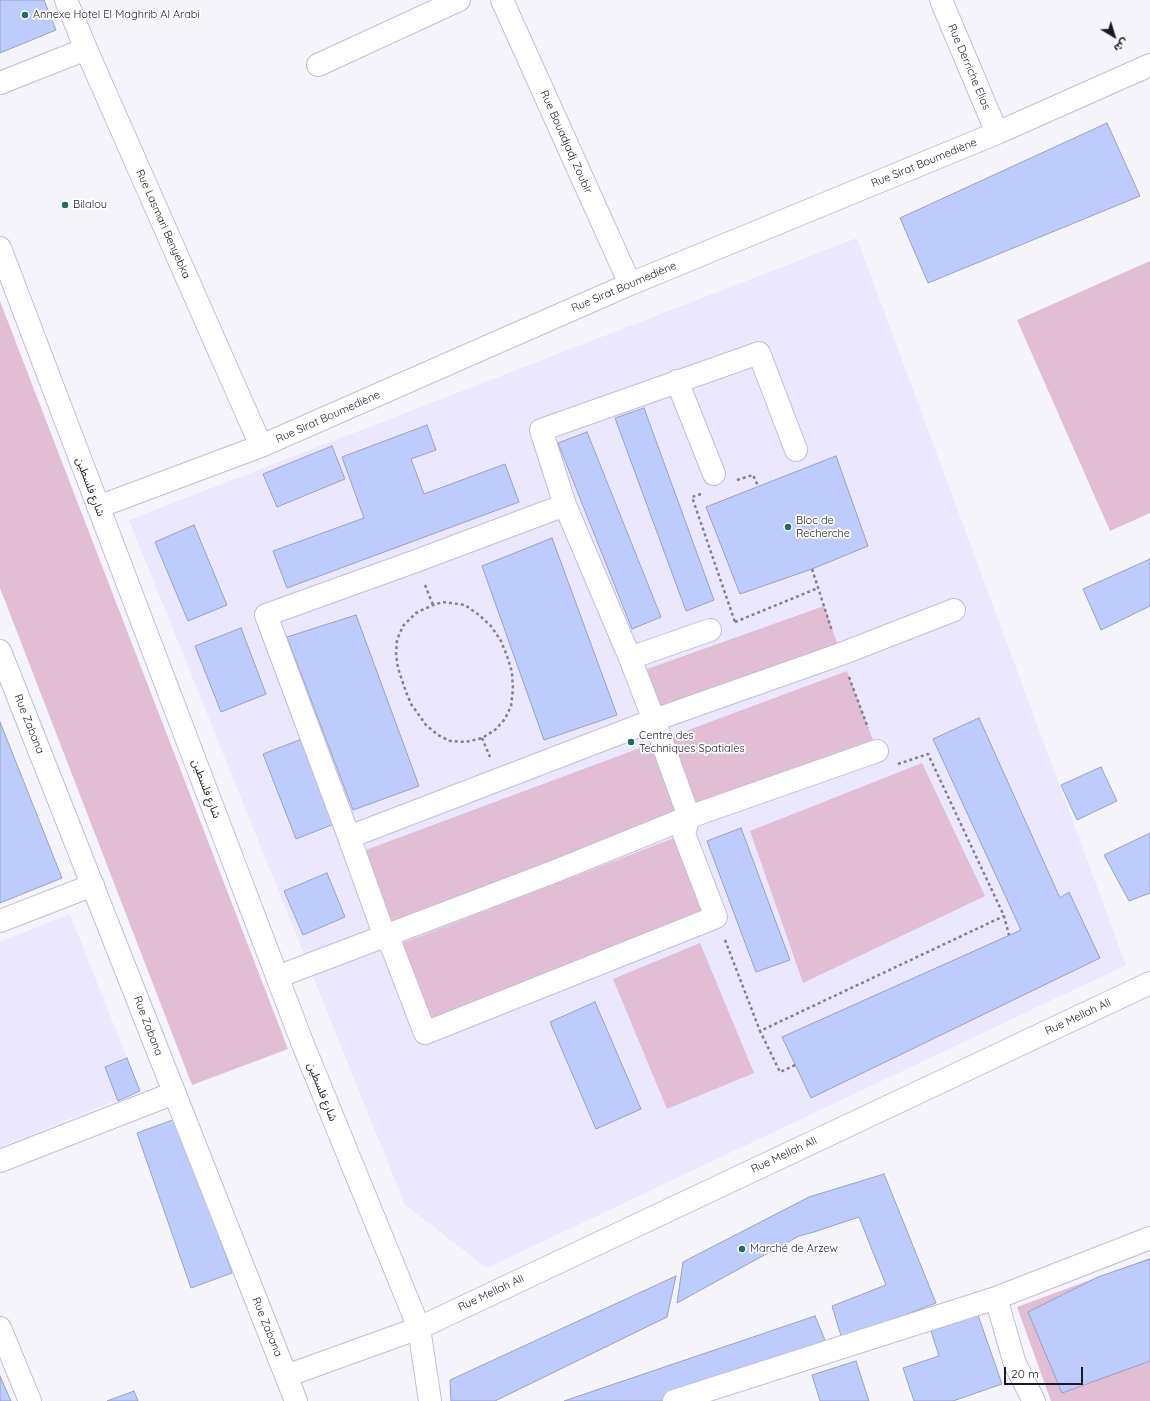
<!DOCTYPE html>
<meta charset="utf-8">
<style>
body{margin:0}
#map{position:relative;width:1150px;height:1401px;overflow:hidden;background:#f5f4fb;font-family:Quicksand,"Noto Sans Arabic",sans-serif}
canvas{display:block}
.north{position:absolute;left:1094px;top:16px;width:40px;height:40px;-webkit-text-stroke:3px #fff;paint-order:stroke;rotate:142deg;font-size:11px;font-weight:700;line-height:16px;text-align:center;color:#1c1925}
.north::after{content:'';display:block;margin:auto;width:14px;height:18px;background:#1c1925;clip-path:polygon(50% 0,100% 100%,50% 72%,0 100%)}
.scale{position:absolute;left:1004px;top:1367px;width:79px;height:18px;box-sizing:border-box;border:2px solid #1c1925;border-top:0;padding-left:5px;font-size:12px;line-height:14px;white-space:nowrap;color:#1c1925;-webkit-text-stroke:3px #fff;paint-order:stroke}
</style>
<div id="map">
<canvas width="1150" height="1401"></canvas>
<div class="north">ش</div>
<div class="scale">20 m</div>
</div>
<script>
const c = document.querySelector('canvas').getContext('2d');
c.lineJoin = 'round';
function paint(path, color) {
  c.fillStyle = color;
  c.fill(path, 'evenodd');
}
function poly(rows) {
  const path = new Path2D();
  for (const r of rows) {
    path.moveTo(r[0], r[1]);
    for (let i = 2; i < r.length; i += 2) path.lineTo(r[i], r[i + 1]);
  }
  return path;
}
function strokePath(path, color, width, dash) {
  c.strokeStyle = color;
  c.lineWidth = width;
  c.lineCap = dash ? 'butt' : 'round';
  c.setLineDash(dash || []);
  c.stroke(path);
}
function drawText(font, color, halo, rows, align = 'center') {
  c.font = font + ' Quicksand,"Noto Sans Arabic",sans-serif';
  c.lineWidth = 3.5;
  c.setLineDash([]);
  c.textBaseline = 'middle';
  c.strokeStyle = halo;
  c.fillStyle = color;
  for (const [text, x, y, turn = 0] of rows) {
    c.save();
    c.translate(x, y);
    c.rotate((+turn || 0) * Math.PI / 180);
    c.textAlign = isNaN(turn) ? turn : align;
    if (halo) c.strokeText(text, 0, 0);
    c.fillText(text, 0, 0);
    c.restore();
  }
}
paint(poly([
 [857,238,1126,965,487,1268,405,1205,129,520],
 [70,914,140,1091,0,1147,0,942]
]), '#ebe7ff');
paint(poly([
 [1150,261,1150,513,1110,531,1017,320],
 [0,301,288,1049,192,1085,0,588],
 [824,606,841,654,654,720,636,673],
 [847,671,877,751,385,937,355,854],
 [922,763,985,896,803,983,750,831],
 [684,834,716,917,425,1033,392,947],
 [700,943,754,1073,667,1109,613,979],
 [1150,1258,1150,1401,1051,1401,1017,1307]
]), '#e1bed4');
const building = poly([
 [0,0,44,0,56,30,0,53,0,0],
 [1107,123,1140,196,928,283,900,218,1107,123],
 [644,408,714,600,686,611,615,418,644,408],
 [427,425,436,450,411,459,424,494,505,464,519,502,287,588,273,551,364,518,342,457,427,425],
 [587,432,661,617,632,629,558,443,587,432],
 [332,446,345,479,277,507,263,474,332,446],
 [836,456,868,546,812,569,740,594,706,507,836,456],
 [194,525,227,605,188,621,155,542,194,525],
 [552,538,617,715,544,740,482,566,552,538],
 [1150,559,1150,606,1101,630,1083,589,1150,559],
 [356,615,419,786,353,810,287,637,356,615],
 [241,628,266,694,221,712,195,646,241,628],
 [979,718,1060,898,1069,892,1100,958,811,1098,782,1037,1021,930,933,739,979,718],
 [0,722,62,878,0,903,0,722],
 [307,737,339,822,296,839,263,754,307,737],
 [1101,767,1117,801,1077,820,1061,785,1101,767],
 [741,828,790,960,756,972,707,841,741,828],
 [1150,833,1150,893,1129,901,1104,855,1150,833],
 [327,873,345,917,303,935,284,891,327,873],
 [595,1002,641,1109,596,1129,550,1022,595,1002],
 [127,1058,140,1091,118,1101,105,1067,127,1058],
 [178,1118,232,1273,191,1288,137,1133,178,1118],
 [884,1174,936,1303,842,1339,832,1306,886,1285,859,1217,814,1232,799,1236,677,1303,683,1262,809,1197,884,1174],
 [1150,1259,1150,1361,1062,1393,1028,1312,1098,1277,1150,1259],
 [676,1276,667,1317,495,1401,451,1401,450,1380,676,1276],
 [978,1315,1002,1384,953,1401,914,1401,903,1368,939,1356,931,1331,978,1315],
 [815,1316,830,1352,674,1401,564,1401,815,1316],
 [856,1361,869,1401,820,1401,812,1375,856,1361],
 [0,1376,11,1401,0,1401,0,1376],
 [134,1391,138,1401,107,1401,134,1391]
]);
paint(building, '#beccfd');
strokePath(building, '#99a2bf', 1);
const minor = poly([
 [66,0,86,49,261,446],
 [502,0,630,284],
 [941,0,997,133],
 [318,65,459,0],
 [0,83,86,49],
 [0,248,302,1042,419,1328,286,1376],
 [677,381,714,474],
 [796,450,759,353,541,430,565,505,630,658,654,720,689,817,684,834,716,917,425,1033,392,947,385,937,349,837,654,720,841,654,954,610],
 [98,507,261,446,630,284,997,133,1150,65],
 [0,651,296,1401],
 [630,658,710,630],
 [349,837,266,615,416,561,565,505],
 [0,921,93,885],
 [277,977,553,872,689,817,877,751],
 [0,1161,174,1093],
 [996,1298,1015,1364,1034,1401],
 [0,1328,30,1401],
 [674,1401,996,1298,1150,1238]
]);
const secondary = poly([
 [430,1401,419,1328,1150,983]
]);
strokePath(minor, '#c2bcdb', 24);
strokePath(secondary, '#c2bcdb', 24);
strokePath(poly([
 [737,480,753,475,758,486],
 [701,494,692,497,735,622,733,622],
 [812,569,832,631],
 [425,585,433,605],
 [443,602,465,605,479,615,491,626,501,641,507,656,512,672,513,689,511,706,505,719,495,730,482,738,466,742,450,741,438,735,426,725,411,704,406,692,398,668,396,655,397,640,403,626,416,613,433,605,443,602],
 [735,622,818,588],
 [849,677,868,728],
 [482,738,490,757],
 [898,764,928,754,1004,916,1009,935],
 [725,940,760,1031],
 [795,1065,780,1072,760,1031,1004,916]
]), '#82808a', 2.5, [3, 3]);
strokePath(minor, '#fff', 22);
strokePath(secondary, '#fff', 22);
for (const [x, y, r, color] of [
 [25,15,4,"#246b61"],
 [65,205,4,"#246b61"],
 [788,527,4,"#246b61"],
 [631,742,4,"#246b61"],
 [742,1249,4,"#246b61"]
]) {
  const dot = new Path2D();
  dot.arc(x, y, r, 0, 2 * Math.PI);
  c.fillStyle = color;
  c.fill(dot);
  strokePath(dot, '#fff', 1.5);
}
drawText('11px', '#1c1925', '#fff', [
 ["Annexe Hotel El Maghrib Al Arabi",33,15],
 ["Bilalou",73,205],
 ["Bloc de",796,521],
 ["Recherche",796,534],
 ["Centre des",639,736],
 ["Techniques Spatiales",639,749],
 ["Marché de Arzew",750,1249]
], 'left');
drawText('11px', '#1c1925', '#fff', [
 ["Rue Derriche Elias",969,67,67],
 ["Rue Bouadjadj Zoubir",566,142,66],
 ["Rue Sirat Boumediène",924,163,-22],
 ["Rue Lasmari Benyebka",163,224,66],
 ["Rue Sirat Boumediène",624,287,-23],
 ["Rue Sirat Boumediène",328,417,-24],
 ["شارع فلسطين",90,487,69],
 ["Rue Zabana",29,724,68],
 ["شارع فلسطين",206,789,69],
 ["Rue Mellah Ali",1078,1017,-25],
 ["Rue Zabana",148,1026,69],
 ["شارع فلسطين",322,1092,68],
 ["Rue Mellah Ali",784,1155,-25],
 ["Rue Mellah Ali",491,1293,-25],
 ["Rue Zabana",267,1327,68]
]);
</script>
